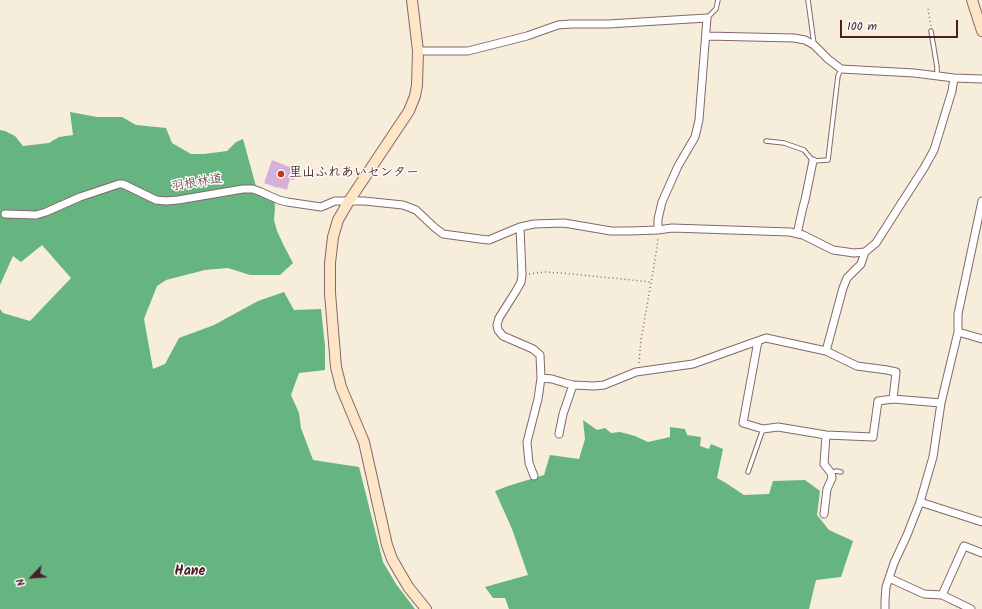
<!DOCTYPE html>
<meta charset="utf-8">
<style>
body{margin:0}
#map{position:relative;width:982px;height:609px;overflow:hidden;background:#f6eedb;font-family:Kalam,sans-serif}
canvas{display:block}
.north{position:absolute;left:12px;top:557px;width:40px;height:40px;-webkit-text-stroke:3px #fdfcf7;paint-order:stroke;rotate:245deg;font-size:11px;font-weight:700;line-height:16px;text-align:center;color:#4a1f2b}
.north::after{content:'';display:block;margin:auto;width:14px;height:18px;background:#4a1f2b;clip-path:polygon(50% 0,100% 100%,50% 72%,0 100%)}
.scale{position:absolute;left:840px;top:20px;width:118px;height:18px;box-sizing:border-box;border:2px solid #4a1f2b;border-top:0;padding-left:5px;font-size:12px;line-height:14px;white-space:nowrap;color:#4a1f2b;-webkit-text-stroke:3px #fdfcf7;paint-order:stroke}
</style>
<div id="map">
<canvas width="982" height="609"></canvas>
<div class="north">N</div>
<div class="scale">100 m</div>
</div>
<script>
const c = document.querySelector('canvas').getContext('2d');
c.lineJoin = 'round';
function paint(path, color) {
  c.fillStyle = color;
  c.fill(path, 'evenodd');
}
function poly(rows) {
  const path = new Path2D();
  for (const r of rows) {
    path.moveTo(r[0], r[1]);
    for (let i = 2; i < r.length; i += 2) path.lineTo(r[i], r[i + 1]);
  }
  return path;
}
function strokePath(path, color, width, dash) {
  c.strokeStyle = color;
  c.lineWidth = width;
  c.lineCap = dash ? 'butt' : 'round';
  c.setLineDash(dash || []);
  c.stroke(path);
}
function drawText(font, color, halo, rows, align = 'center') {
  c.font = font + ' Kalam,"Klee One",sans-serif';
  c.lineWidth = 3;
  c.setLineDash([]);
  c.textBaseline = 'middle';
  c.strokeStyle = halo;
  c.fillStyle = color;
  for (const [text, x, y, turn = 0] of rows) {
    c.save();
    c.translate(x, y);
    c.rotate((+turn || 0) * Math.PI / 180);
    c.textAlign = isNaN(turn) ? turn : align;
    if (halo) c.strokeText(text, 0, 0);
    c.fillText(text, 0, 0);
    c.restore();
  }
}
paint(poly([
 [70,112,97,117,122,117,136,125,166,128,172,143,191,154,204,154,227,151,236,142,243,139,257,190,274,194,275,208,274,220,277,231,284,246,293,263,280,275,250,275,228,268,205,270,166,280,157,286,144,319,153,369,165,364,179,338,214,325,258,301,284,292,294,310,321,309,325,346,325,370,299,373,291,395,299,413,301,428,313,460,359,467,383,562,396,584,415,609,0,609,0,309,3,313,30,321,71,278,42,245,21,262,13,256,0,285,0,130,5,131,15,136,23,146,49,143,59,137,73,135],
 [583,420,597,430,605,428,611,433,620,432,635,436,648,442,670,437,670,427,685,429,687,435,701,437,700,446,709,449,711,444,723,449,717,478,726,483,744,495,769,494,773,481,805,480,820,491,817,515,829,530,853,541,841,577,816,580,809,609,509,609,505,598,493,598,485,587,528,575,512,529,495,491,508,486,544,475,550,455,579,459,585,439]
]), '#66b47f');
paint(poly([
 [272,160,297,170,294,180,290,179,287,190,278,187,278,188,264,183]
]), '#d7b0d9');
const lane = poly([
 [808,0,814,44],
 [707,18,716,9,718,0],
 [931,31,937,67,937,76],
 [766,141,784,143,804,150,813,161,828,160,837,84,838,76,841,69],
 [748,472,763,429],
 [831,473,836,471,841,472]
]);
const street = poly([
 [706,36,794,38,805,40,814,45,828,59,841,69,914,73,954,78,982,79],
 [418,51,468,51,527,36,558,25,571,24,608,24,707,18,699,120,695,137,678,166,662,202,658,219,658,230],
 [5,214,36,215,46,212,80,197,119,184,123,184,156,200,166,201,178,200,243,189,253,189,261,192,279,200,287,202,321,207,335,201,364,201,403,205,416,210,434,227,443,234,480,239,489,240,520,227,534,224,564,223,611,231,630,231,658,230,672,228,790,232,803,235,833,250,854,253,865,252],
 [520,227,522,275,521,282,516,291,499,318,497,325,498,330,503,336,533,349,540,355,541,378,538,399,527,442,529,463,534,476],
 [797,234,803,207,805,200,813,161],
 [958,332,982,339],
 [758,341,743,423,763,429,778,427,826,435,873,437,878,401,893,399,941,403],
 [826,351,843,288,847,278,861,264,865,252,876,243,897,210,924,168,934,150,952,91,954,78],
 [541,378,552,379,565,383,573,385,594,386,604,385,636,372,693,364,766,338,826,351,857,366,887,370,896,372,893,399],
 [559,434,563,414,573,385],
 [920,502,982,522],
 [824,514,827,489,832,478,831,473,824,464,826,435],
 [889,578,924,594,942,595,971,609],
 [942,595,964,546,982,553],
 [885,609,885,600,886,587,894,563,907,535,920,502,933,457,941,403,958,332,958,314,982,201]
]);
const secondary = poly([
 [412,0,418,51,417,85,415,96,409,111,349,201,338,220,333,237,330,263,330,293,336,367,341,387,364,442,387,545,392,559,400,573,409,588,426,609],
 [972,0,982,31]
]);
strokePath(lane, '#866769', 5.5);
strokePath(street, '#866769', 9);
strokePath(secondary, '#866769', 12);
strokePath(poly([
 [928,9,931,26],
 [529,274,544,272,562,273,651,282],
 [639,363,641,340,657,248,658,237]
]), '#866769', 1.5, [1, 3]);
strokePath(lane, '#fff', 3.5);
strokePath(street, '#fff', 7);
strokePath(secondary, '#fde5c5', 10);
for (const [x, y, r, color] of [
 [281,174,4,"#c8321e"]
]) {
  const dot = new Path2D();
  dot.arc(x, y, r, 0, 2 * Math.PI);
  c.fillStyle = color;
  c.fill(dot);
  strokePath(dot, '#fdfcf7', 1.5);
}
drawText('bold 13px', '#4a1f2b', '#fdfcf7', [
 ["里山ふれあいセンター",289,174]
], 'left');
drawText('13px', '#4a1f2b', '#fdfcf7', [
 ["羽根林道",197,184,-9]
]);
drawText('bold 14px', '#4a1f2b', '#fdfcf7', [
 ["Hane",190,573]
]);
</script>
